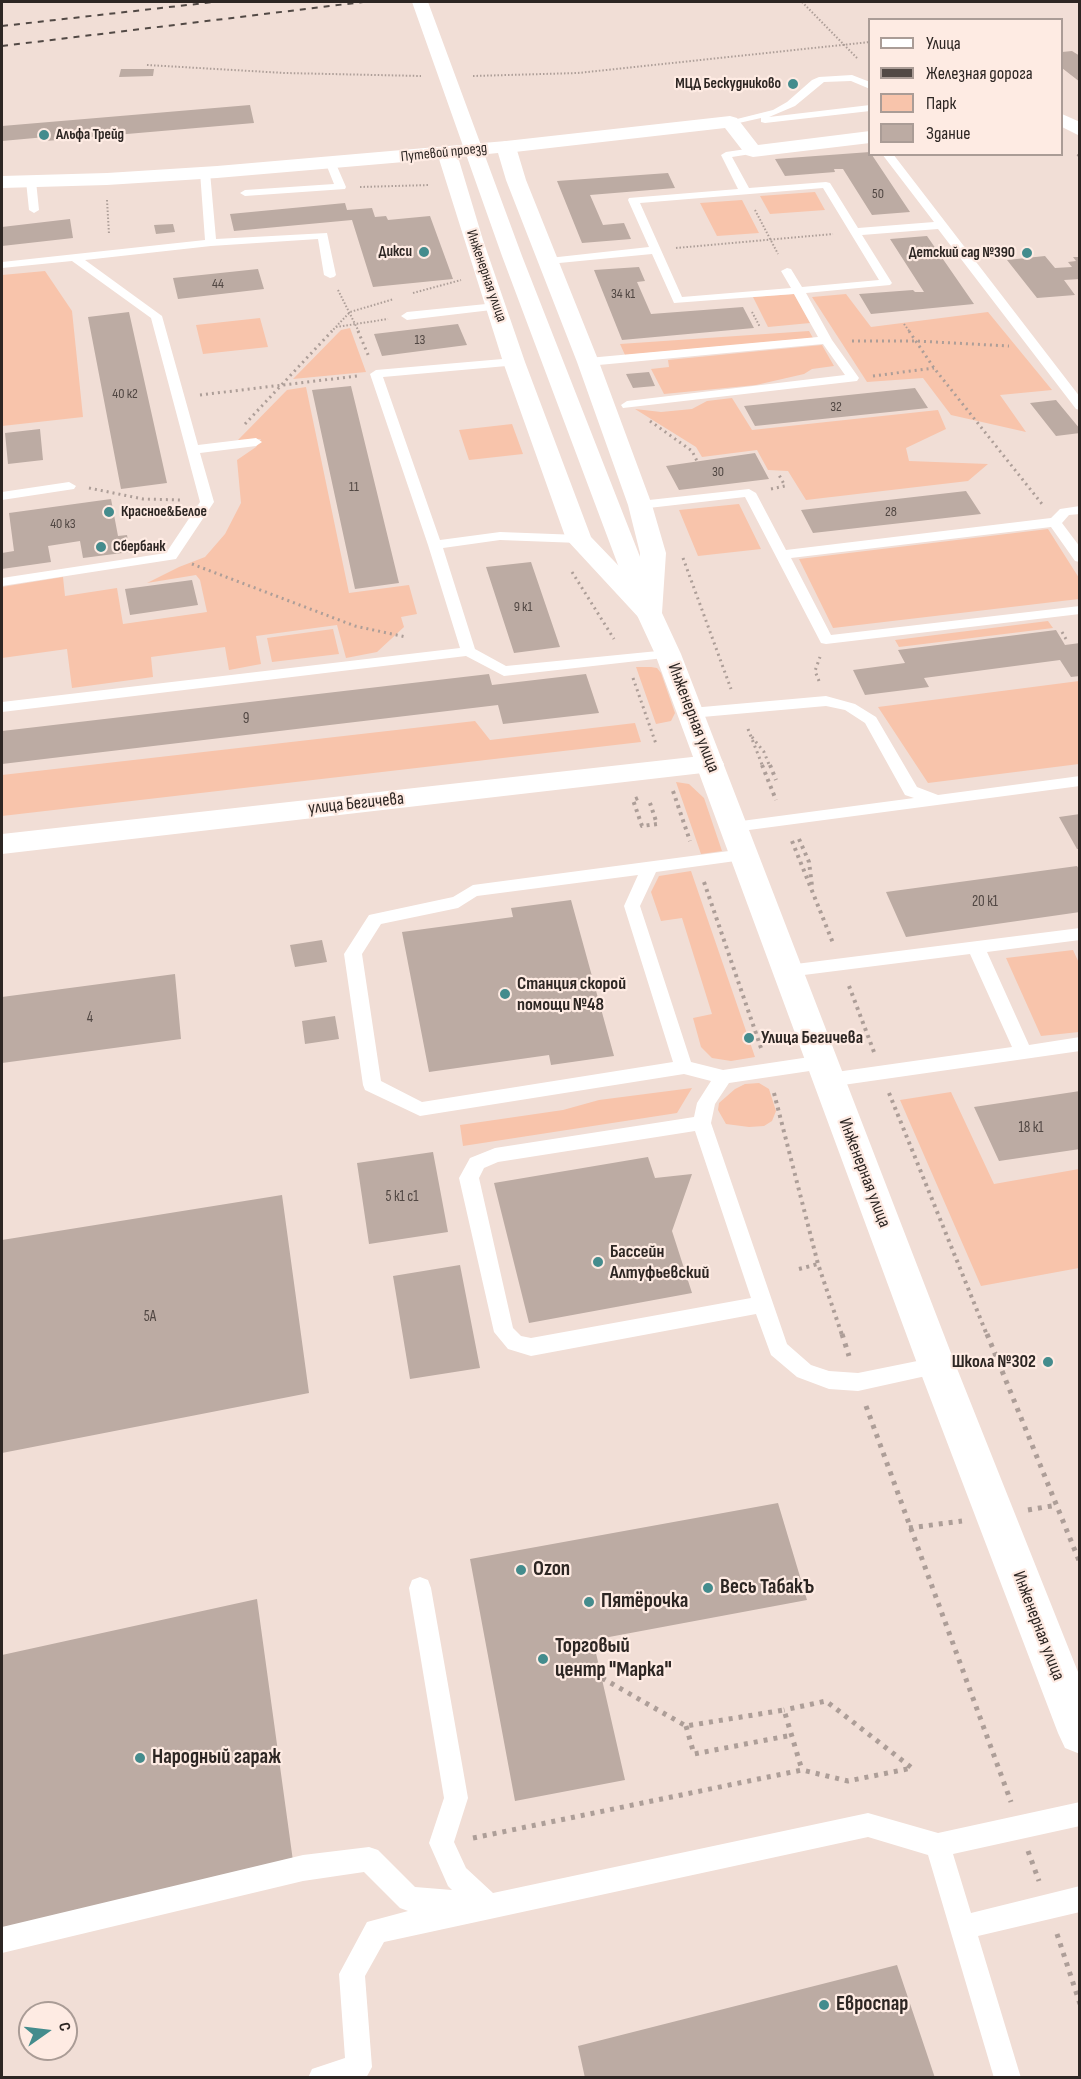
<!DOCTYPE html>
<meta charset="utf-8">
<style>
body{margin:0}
#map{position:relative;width:1081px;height:2079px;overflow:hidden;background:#f1ded6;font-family:"Sofia Sans Condensed",sans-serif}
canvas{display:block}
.frame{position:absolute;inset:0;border:3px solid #2d2623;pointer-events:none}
.legend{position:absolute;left:868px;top:18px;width:195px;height:138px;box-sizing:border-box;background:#feebe3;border:2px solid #aa9c96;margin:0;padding:8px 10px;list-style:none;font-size:18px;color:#2d2623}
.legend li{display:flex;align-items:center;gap:12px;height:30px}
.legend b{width:30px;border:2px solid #aa9c96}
.north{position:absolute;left:18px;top:2001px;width:60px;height:60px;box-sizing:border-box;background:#feebe3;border:2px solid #aa9c96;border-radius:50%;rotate:76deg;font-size:16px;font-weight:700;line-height:24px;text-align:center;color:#2d2623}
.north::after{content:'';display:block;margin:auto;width:21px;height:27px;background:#448c8d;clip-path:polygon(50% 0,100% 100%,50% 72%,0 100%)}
</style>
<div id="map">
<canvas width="1081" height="2079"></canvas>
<div class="frame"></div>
<ul class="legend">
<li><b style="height:8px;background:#fff"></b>Улица</li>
<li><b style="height:8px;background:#524945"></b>Железная дорога</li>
<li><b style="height:16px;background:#f8c4ab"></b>Парк</li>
<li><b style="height:16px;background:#bcaba3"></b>Здание</li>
</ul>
<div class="north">С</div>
</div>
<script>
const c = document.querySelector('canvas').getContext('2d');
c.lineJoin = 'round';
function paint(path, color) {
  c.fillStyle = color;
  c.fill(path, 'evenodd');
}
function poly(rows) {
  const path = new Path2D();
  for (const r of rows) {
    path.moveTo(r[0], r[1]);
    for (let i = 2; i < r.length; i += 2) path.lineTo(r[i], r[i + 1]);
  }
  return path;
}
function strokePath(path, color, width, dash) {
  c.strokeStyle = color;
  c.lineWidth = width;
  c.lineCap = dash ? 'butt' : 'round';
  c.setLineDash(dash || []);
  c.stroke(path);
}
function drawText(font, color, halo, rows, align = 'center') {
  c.font = font + ' "Sofia Sans Condensed",sans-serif';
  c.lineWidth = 4.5;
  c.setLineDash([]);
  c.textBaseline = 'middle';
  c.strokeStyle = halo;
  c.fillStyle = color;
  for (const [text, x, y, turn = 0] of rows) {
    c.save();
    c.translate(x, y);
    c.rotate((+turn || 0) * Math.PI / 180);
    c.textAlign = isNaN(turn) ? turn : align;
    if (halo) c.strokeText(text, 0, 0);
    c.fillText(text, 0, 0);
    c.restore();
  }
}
paint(poly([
 [815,192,825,210,770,214,760,196],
 [742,200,759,233,717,236,700,203],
 [45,271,72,311,83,417,2,426,2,275],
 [794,294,810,323,768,327,753,297],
 [846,294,871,327,988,312,1052,390,1000,395,1026,432,951,415,923,378,867,382,812,297],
 [260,318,268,347,203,354,196,325],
 [350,328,366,372,293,379,341,330],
 [809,331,813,338,625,355,620,344],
 [822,345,834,366,812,369,804,374,756,385,664,394,651,369,669,367,668,360],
 [306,387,349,593,409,585,417,614,401,617,404,627,377,652,346,658,337,625,256,636,261,664,229,670,225,647,151,657,153,677,72,688,67,649,2,658,2,587,63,577,65,596,117,588,123,624,207,612,200,580,196,575,147,583,179,567,205,557,225,534,241,503,237,460,256,447,261,439,238,440,287,390],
 [732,398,752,430,938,410,946,429,906,448,909,461,988,464,968,481,806,500,788,471,768,470,757,450,702,457,696,447,635,409,661,412,692,409,707,401],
 [512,424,523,454,469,460,459,430],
 [739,504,761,549,698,556,679,510],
 [1048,529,1079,578,1079,599,833,628,799,559],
 [1048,621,1053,628,899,647,895,640],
 [333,629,339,654,272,662,267,638],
 [636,667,651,667,657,668,661,673,675,713,671,721,656,724],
 [1079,681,1079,764,928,783,878,707],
 [475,721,490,740,635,723,641,742,2,816,2,775],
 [676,782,689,784,704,798,722,851,701,854],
 [691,871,755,1057,731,1061,712,1058,701,1047,693,1018,712,1014,682,918,661,921,651,892,659,876],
 [1073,950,1079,963,1079,1032,1041,1036,1006,958],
 [759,1083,769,1089,776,1111,772,1121,764,1126,749,1127,726,1124,718,1110,719,1103,735,1089,745,1084],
 [692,1088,677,1113,463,1146,460,1125,563,1110,599,1100],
 [951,1092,994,1184,1079,1169,1079,1268,981,1286,900,1100]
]), '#f8c4ab');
paint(poly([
 [1072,51,1080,56,1080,82,1062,68,1062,52],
 [121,69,154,69,153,76,119,77],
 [250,105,254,123,46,141,46,137,2,141,2,126],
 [870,152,910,212,872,215,843,169,834,169,835,172,785,176,775,159],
 [668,173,675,188,590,195,603,225,624,223,631,239,582,243,557,181],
 [345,203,347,210,372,208,375,217,386,216,388,220,430,216,453,279,373,287,352,220,234,231,230,214],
 [70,219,73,238,2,246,2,227],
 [173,224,175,232,156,234,154,225],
 [927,236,974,304,871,314,859,294,913,290,915,292,924,292,890,239],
 [1045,256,1055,268,1072,267,1068,262,1076,261,1073,257,1080,257,1080,279,1064,280,1075,295,1037,298,1007,260],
 [639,267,645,281,637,282,651,314,743,307,754,328,622,340,594,270],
 [258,269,264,289,178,299,173,278],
 [129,312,167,483,121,489,88,317],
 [458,324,467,345,382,356,374,334],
 [649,372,655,386,633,388,626,374],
 [351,386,399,583,355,589,312,390],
 [915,388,928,408,755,426,744,406],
 [1056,400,1080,429,1080,433,1056,436,1030,403],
 [40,429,43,460,8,464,5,433],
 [755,453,769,479,679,490,666,466],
 [966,491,981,514,813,533,801,510],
 [111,499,118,536,127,535,130,552,83,558,80,541,48,546,51,562,2,569,2,553,14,551,9,513],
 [531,562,560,647,514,653,486,567],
 [192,580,198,605,130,615,125,589],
 [1056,630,1065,645,1080,643,1080,676,1071,677,1060,660,924,678,929,687,865,695,853,670,905,663,898,650],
 [489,674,492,685,586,674,599,713,503,724,498,705,2,764,2,731],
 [1080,814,1080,849,1077,849,1059,817],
 [1077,866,1080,871,1080,912,906,937,886,892],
 [571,900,614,1056,551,1065,549,1055,429,1072,402,932,513,917,511,908],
 [322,940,327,962,295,967,290,945],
 [175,974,181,1039,2,1063,2,997],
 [335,1016,339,1039,305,1044,302,1021],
 [1080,1091,1080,1149,999,1161,974,1107],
 [433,1152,448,1232,369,1244,357,1163],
 [648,1157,655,1178,692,1174,672,1231,692,1293,529,1323,494,1183],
 [282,1195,309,1393,2,1453,2,1240],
 [460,1265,480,1368,410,1379,393,1276],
 [778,1503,807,1600,593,1640,625,1780,515,1801,470,1559],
 [257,1599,293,1861,2,1929,2,1655],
 [897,1965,935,2078,585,2078,578,2046]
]), '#bcaba3');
strokePath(poly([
 [802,2,858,59],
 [147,65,285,73,421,76],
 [473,76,578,73,870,42],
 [1077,155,1080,156],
 [360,187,430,185],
 [107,200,109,234],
 [755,210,778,254],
 [676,248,833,234],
 [338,290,359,332],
 [413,293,461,280],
 [752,312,760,327],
 [904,324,910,332],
 [336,327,388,319],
 [331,332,350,312,394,299]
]), '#ad9e98', 2, [1.5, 2]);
strokePath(poly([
 [358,331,369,357],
 [909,331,934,368,1042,504],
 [852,341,916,341,1009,346],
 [873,376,934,368],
 [200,395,357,376],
 [650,421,692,451,697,461],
 [245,424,332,331],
 [89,488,143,499,182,500],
 [771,489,785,486,778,473],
 [683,558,731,689],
 [192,564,355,626,406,637],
 [572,572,614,639],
 [1062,632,1066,639],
 [633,678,656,744],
 [819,681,815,671,820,657],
 [748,729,763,767],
 [752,737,764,752,770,767]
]), '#ad9e98', 3, [2, 4]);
strokePath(poly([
 [762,765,776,800],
 [770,765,776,780],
 [673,791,690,841],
 [638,798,633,800,642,826,657,824,650,803],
 [799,839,809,862,812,886],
 [792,841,833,943],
 [704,882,761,1048],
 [849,986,874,1052],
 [774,1093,818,1264,842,1335],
 [889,1093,987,1335],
 [799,1269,818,1264]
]), '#ad9e98', 4, [3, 4.5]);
strokePath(poly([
 [842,1334,849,1356],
 [987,1334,1080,1563],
 [866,1406,1011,1802],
 [1028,1510,1057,1505],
 [909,1528,962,1521],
 [602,1678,686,1726,784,1710,802,1770],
 [686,1726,694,1754,792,1735],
 [473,1838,802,1770,848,1781,912,1768,826,1701,784,1710],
 [1028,1851,1039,1881],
 [1057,1934,1080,2004]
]), '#ad9e98', 5, [4, 6]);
paint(poly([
 [852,75,870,82,870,89,851,81,824,82,795,106,769,117,870,105,870,111,765,123,761,122,761,118,730,125,725,122,773,110,787,102,812,80,819,77,852,75],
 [753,148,757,149,757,153,732,157,749,188,826,182,830,183,858,228,934,222,882,154,893,154,1080,397,1080,410,1076,409,938,229,862,235,892,283,890,285,806,293,832,340,859,378,857,381,623,408,621,405,627,401,845,375,823,344,588,366,582,362,588,358,818,337,794,294,674,303,652,254,549,264,543,261,549,258,649,247,628,200,629,198,738,189,721,155,726,152,753,148],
 [823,188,879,280,802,287,791,269,787,268,781,271,791,288,682,297,640,203,823,188],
 [331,161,336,164,346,187,345,189,245,196,240,193,245,190,334,184,326,164,331,161],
 [205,169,210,172,216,239,327,233,336,275,334,277,330,278,324,275,318,239,211,246,85,260,162,316,198,445,256,438,262,442,256,446,200,453,214,502,176,559,2,586,2,578,166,553,200,502,151,318,72,261,2,268,2,262,205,240,200,172,205,169],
 [31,178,36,181,39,210,34,213,29,210,26,181,31,178],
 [496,303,500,305,500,309,407,320,401,316,407,312,496,303],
 [514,358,520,362,518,365,383,377,440,540,500,532,579,535,586,539,579,543,500,540,443,548,475,649,506,666,668,650,675,654,673,657,504,676,466,656,2,712,2,702,460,648,428,545,370,374,376,370,514,358],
 [69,482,76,486,74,489,2,500,2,492,69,482],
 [749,489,756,493,786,550,1051,518,1060,509,1080,506,1080,514,1069,515,1062,523,1080,547,1080,562,1075,561,1051,527,791,558,831,635,1080,606,1080,614,826,644,821,643,745,497,640,509,633,505,640,501,749,489],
 [826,696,855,704,876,717,917,787,938,795,1080,776,1080,786,734,832,728,831,726,827,728,823,734,822,914,798,905,795,865,723,845,710,826,706,691,718,683,713,691,708,826,696],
 [744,849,750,851,752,855,750,859,656,872,640,906,691,1062,723,1070,823,1055,829,1057,832,1062,829,1067,823,1069,729,1083,715,1104,711,1123,787,1344,811,1365,829,1371,858,1373,937,1357,944,1360,947,1366,944,1372,858,1391,829,1389,797,1377,771,1355,756,1314,531,1356,508,1349,494,1332,459,1178,470,1158,495,1148,694,1117,697,1103,711,1081,684,1074,420,1116,365,1090,363,1085,344,954,369,915,453,897,473,885,744,849],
 [638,875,624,906,673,1062,422,1102,381,1081,362,954,381,924,458,908,477,896,638,875],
 [695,1131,751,1298,531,1338,521,1336,513,1328,479,1178,484,1168,498,1162,695,1131],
 [1080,928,1080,940,987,952,1029,1045,1080,1037,1080,1051,829,1087,823,1085,820,1080,823,1075,829,1073,1012,1047,970,954,788,977,782,975,779,971,782,967,788,965,1080,928],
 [420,1577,428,1580,431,1588,468,1798,454,1842,466,1868,493,1893,868,1813,938,1833,1080,1802,1080,1826,953,1854,971,1913,1080,1886,1080,1912,978,1936,1021,2078,994,2078,928,1855,868,1837,384,1942,365,1976,372,2067,366,2078,308,2078,312,2069,345,2058,339,1974,367,1922,408,1911,400,1908,364,1872,303,1881,2,1953,2,1927,303,1855,369,1847,378,1850,415,1887,452,1890,448,1886,429,1843,444,1798,409,1588,412,1580,420,1577]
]), '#fff');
paint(poly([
 [1062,114,1080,122,1080,136,1062,127,1062,114],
 [730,116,737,118,758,145,870,131,870,143,753,157,746,155,725,128,506,153,499,151,496,147,499,143,506,141,730,116],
 [710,755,720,757,724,764,720,771,2,854,2,834,710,755]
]), '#fff');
paint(poly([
 [506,141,513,143,516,147,526,180,599,362,652,505,666,553,662,613,658,619,649,621,640,619,566,539,503,362,439,159,217,178,107,185,2,188,2,176,107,173,217,166,506,141],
 [498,153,506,180,577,362,628,505,640,553,638,586,591,537,525,362,483,240,458,157,498,153]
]), '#fff');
paint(poly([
 [412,2,428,2,522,256,662,613,681,654,956,1366,1080,1677,1080,1754,1065,1748,1058,1733,918,1366,655,654,636,613,502,256,412,2]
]), '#fff');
strokePath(poly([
 [2,26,214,2],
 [2,46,363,2]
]), '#524945', 2, [6, 6]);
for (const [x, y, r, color] of [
 [793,84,6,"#448c8d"],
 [44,135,6,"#448c8d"],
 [424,252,6,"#448c8d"],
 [1027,253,6,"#448c8d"],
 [109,512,6,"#448c8d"],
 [101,547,6,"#448c8d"],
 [505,994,6,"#448c8d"],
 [749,1038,6,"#448c8d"],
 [598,1262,6,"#448c8d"],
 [1048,1362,6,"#448c8d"],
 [521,1570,6,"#448c8d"],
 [708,1588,6,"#448c8d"],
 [589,1602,6,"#448c8d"],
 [543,1659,6,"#448c8d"],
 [140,1758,6,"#448c8d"],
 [824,2005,6,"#448c8d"]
]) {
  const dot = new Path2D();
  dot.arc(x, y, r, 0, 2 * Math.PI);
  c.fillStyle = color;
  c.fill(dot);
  strokePath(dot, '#feebe3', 2);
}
drawText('14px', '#514743', null, [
 ["50",878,194],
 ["44",218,284],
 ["34 к1",623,294],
 ["13",420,340],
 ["40 к2",125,394],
 ["32",836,407],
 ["30",718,472],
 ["11",354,487],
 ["28",891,512],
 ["40 к3",63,524],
 ["9 к1",523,607]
]);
drawText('bold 15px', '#2d2623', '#feebe3', [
 ["МЦД Бескудниково",781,84],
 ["Альфа Трейд",56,135,"left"],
 ["Дикси",412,252],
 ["Детский сад №390",1015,253],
 ["Красное&Белое",121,512,"left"],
 ["Сбербанк",113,547,"left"]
], 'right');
drawText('15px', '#2d2623', '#feebe3', [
 ["Путевой проезд",444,153,-6],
 ["Инженерная улица",486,276,71]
]);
drawText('15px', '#514743', null, [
 ["9",246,719],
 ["20 к1",985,902],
 ["4",90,1018],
 ["18 к1",1031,1128],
 ["5 к1 с1",402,1197],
 ["5A",150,1317]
]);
drawText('18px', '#2d2623', '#feebe3', [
 ["Инженерная улица",693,718,69],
 ["улица Бегичева",356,804,-6],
 ["Инженерная улица",864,1173,69],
 ["Инженерная улица",1038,1626,69]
]);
drawText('bold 18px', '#2d2623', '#feebe3', [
 ["Станция скорой",517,984],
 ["помощи №48",517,1005],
 ["Улица Бегичева",761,1038],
 ["Бассейн",610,1252],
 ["Алтуфьевский",610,1273],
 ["Школа №302",1036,1362,"right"]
], 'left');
drawText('bold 21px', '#2d2623', '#feebe3', [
 ["Ozon",533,1570],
 ["Весь ТабакЪ",720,1588],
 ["Пятёрочка",601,1602],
 ["Торговый",555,1647],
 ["центр \"Марка\"",555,1671],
 ["Народный гараж",152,1758],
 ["Евроспар",836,2005]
], 'left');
</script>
